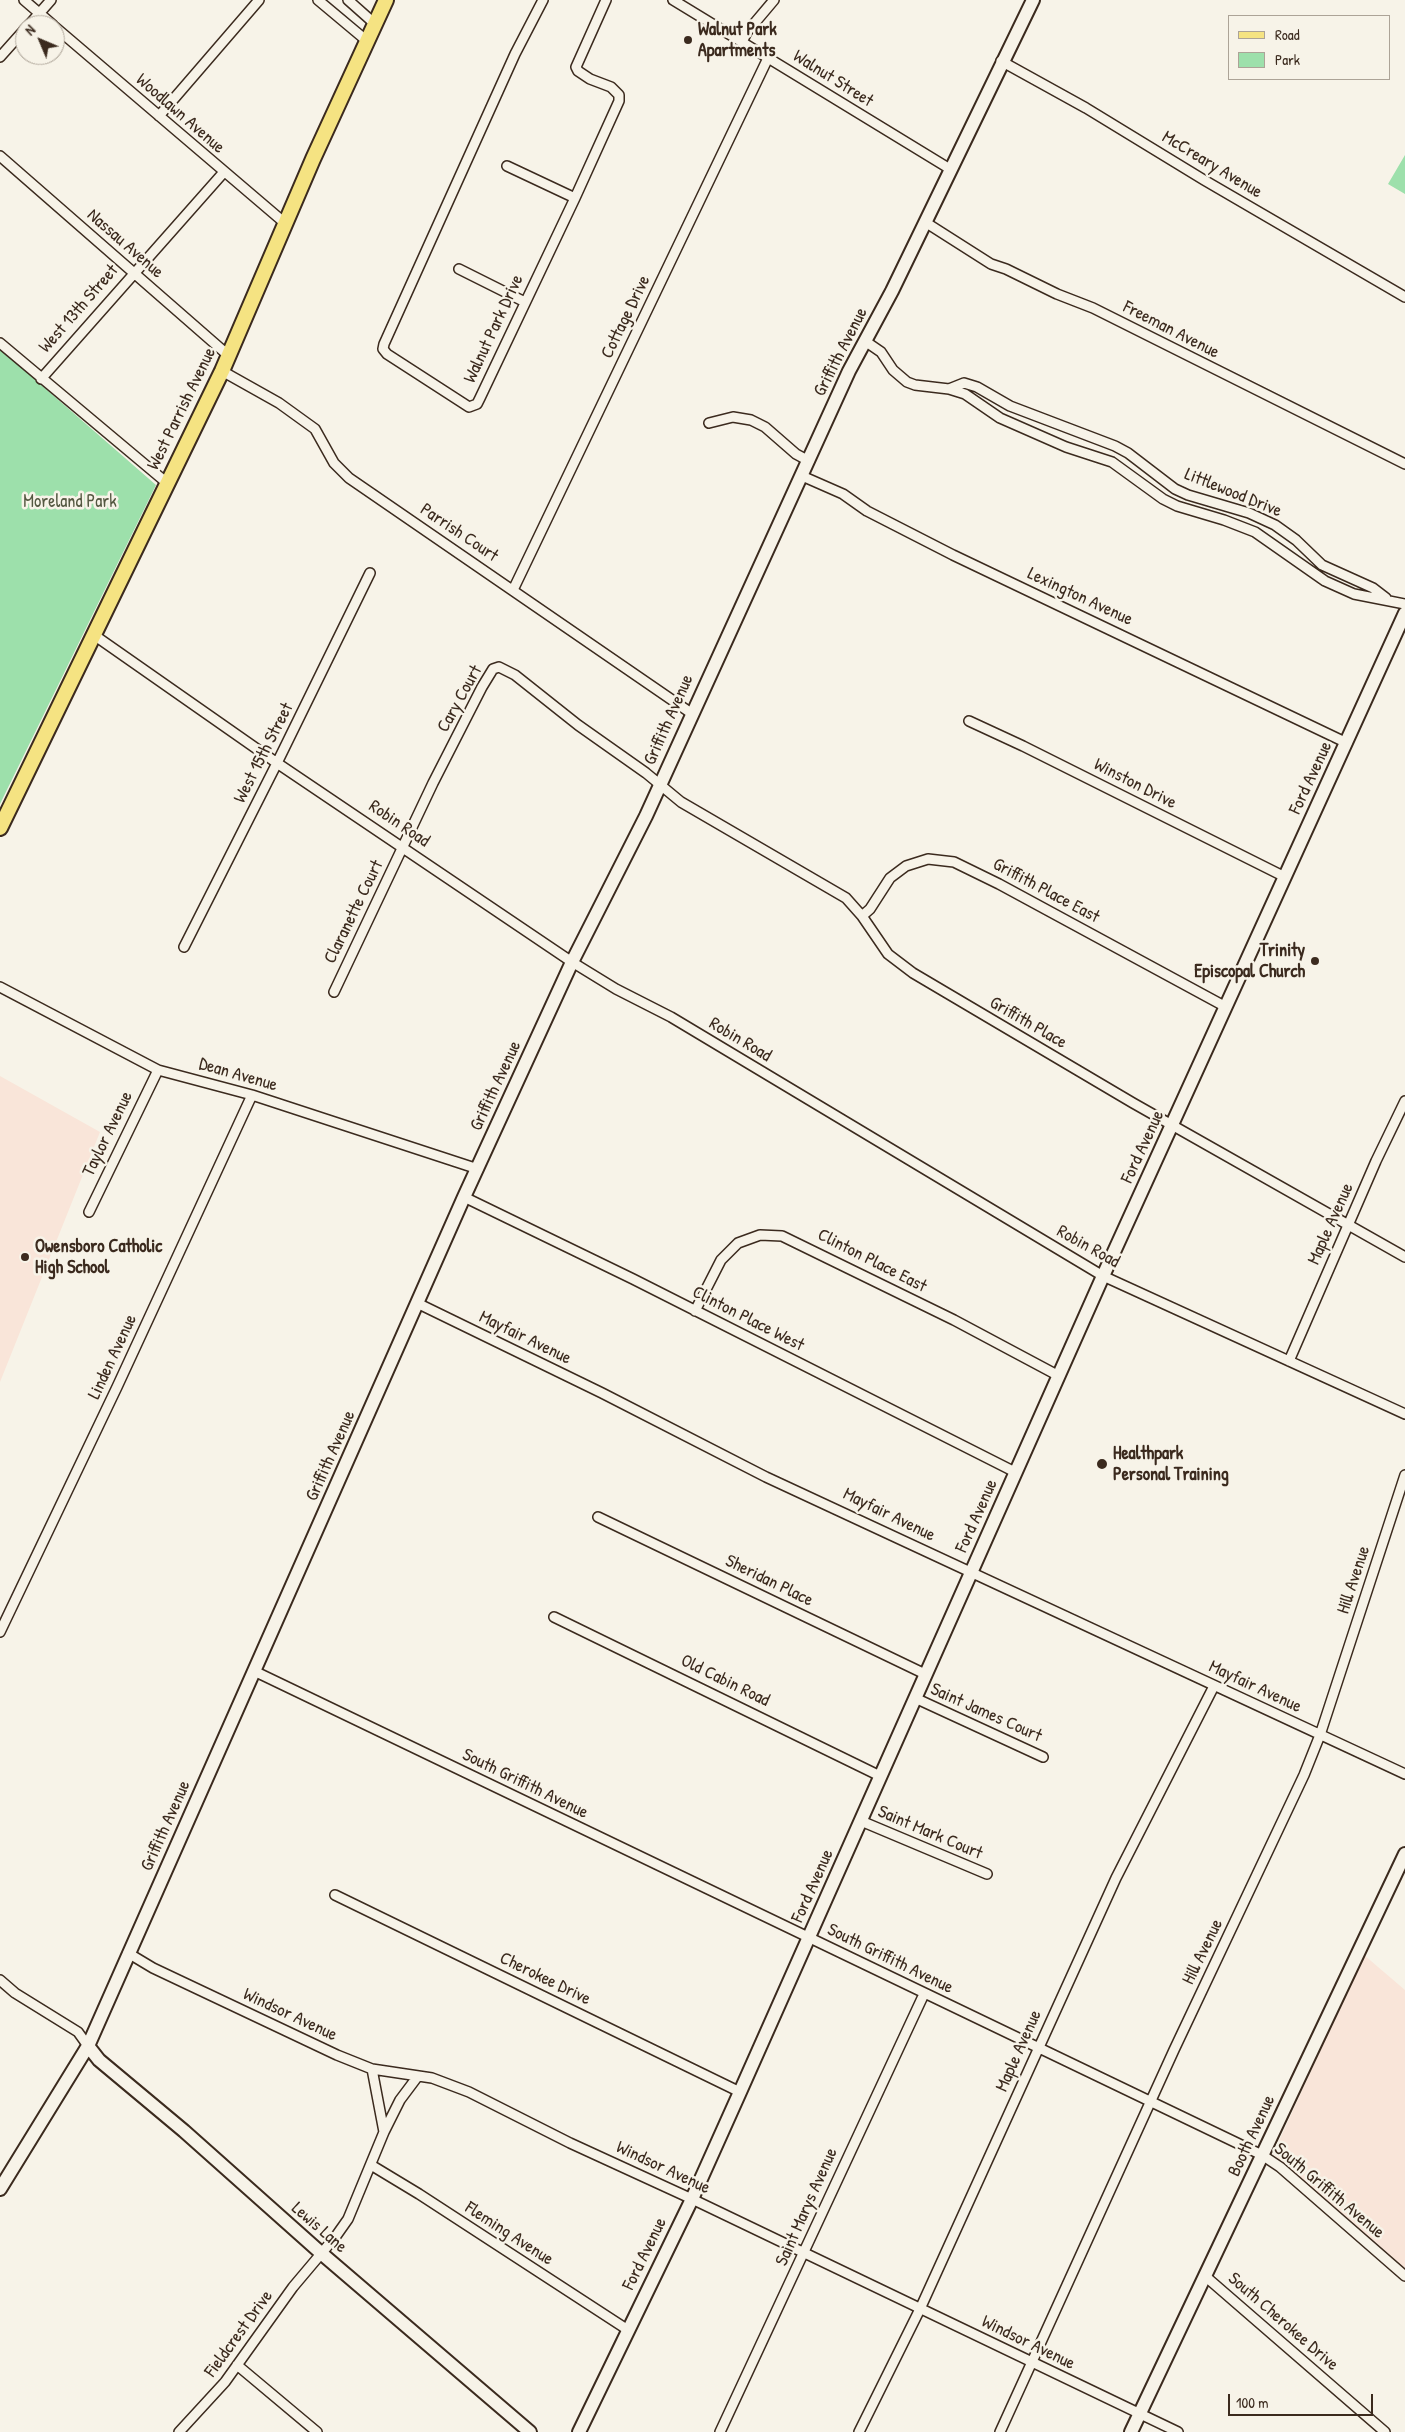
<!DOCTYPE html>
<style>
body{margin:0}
#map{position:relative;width:1405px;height:2432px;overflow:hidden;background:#f7f3e8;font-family:"Patrick Hand",sans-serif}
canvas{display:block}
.legend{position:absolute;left:1228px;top:15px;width:162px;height:65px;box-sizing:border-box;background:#f7f3e8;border:1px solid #aca397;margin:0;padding:6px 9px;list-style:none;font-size:15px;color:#3b2a1e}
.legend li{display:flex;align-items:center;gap:10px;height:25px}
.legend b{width:25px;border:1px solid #aca397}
.north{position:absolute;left:15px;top:15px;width:50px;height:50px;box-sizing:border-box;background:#f7f3e8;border:1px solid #aca397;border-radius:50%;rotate:315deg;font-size:14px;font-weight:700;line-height:20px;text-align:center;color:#3b2a1e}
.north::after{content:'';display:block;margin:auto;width:18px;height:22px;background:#3b2a1e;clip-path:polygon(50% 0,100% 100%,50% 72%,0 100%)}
.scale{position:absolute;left:1228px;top:2394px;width:145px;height:22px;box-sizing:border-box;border:2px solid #3b2a1e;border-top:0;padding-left:6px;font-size:15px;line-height:18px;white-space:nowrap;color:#3b2a1e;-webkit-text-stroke:4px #f7f3e8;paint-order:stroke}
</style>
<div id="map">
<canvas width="1405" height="2432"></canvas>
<ul class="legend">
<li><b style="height:6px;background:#f5e382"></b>Road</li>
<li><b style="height:14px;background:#9de0ab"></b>Park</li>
</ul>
<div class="north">N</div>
<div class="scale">100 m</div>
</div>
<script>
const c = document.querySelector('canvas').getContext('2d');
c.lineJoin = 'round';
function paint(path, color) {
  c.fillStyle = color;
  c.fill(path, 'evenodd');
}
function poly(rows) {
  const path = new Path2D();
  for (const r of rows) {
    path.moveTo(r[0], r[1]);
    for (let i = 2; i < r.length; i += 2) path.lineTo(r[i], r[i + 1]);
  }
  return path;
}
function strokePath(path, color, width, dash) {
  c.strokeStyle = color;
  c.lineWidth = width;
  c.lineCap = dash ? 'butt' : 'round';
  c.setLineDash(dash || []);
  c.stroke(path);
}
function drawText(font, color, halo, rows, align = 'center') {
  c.font = font + ' "Patrick Hand",sans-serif';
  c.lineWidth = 5;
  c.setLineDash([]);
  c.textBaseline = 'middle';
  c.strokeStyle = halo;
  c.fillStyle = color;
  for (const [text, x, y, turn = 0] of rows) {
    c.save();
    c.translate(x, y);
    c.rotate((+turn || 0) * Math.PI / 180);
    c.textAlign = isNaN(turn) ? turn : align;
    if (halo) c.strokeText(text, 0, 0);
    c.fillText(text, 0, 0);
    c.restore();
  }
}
paint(poly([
 [0,1076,100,1132,0,1382],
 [1364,1955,1405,1990,1405,2268,1273,2154]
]), '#f9e5d9');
paint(poly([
 [1405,155,1405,194,1388,184],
 [0,349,156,485,0,804]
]), '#9de0ab');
const street = poly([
 [24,0,53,25],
 [318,0,367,41],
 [348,0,375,24],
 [543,0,515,54,384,344,383,349,387,354,469,407,477,404,480,398,575,198,619,101,619,95,611,87,590,79,578,71,576,67,606,0],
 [673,0,950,169],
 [29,25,51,0],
 [55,27,286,224],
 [742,42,747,32,774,0],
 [0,57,25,29],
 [1001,61,1086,108,1204,180,1405,297],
 [159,116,259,0],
 [0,156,229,356],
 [507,166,575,198],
 [925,222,991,264,1006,269,1057,294,1093,308,1405,464],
 [459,269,525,302],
 [865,341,881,352,893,370,907,382,915,385,949,389,965,394,1000,418,1066,447,1112,462,1163,499,1177,506,1224,520,1255,532,1325,581,1354,594,1405,604],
 [0,343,167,483],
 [222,371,279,403,315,429,334,463,349,478,691,713],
 [41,379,224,172],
 [949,389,964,383,977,387,1010,406,1115,446,1128,453,1175,489,1188,495,1249,513,1275,525,1296,540,1322,565,1373,588,1386,598],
 [709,423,733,417,751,420,765,427,796,454,809,461],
 [802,476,843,494,867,511,953,555,1347,743],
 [513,590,768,58],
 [94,635,277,763,572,962,616,989,671,1017,1103,1276,1405,1414],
 [969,721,1023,746,1285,877],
 [862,916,870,909,890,878,906,866,928,859,954,862,999,884,1226,1007],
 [184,947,277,763,370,573],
 [0,987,158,1070,252,1095,478,1169],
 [334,992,433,783,482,687,493,669,499,667,515,675,578,725,646,773,681,802,846,898,862,916,888,954,913,973,1133,1103,1405,1257],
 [464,1197,633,1279,1015,1472],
 [89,1212,158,1070],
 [417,1303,602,1393,766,1477,1405,1774],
 [695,1311,721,1260,738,1243,760,1235,782,1236,954,1320,1059,1376],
 [1289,1361,1376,1161,1405,1101],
 [598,1517,925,1674],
 [554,1617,880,1776],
 [0,1632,117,1387,252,1095],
 [254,1671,1262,2155,1280,2167,1405,2276],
 [915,1698,1043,1757],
 [861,1821,987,1874],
 [335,1895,740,2092],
 [128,1953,153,1968,337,2055,372,2069,432,2078,469,2092,570,2143,692,2199,1178,2432],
 [0,1980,15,1993,78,2032,88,2046],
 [384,2132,400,2100,418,2076],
 [371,2165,419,2194,628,2330],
 [1205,2276,1385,2432],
 [237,2365,317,2432],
 [179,2432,225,2382,293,2287,336,2236,348,2219,384,2132,372,2069],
 [720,2432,924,1994],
 [859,2432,920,2309,1116,1878,1214,1686],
 [1000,2432,1174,2050,1304,1775,1320,1735,1405,1475]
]);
const secondary = poly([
 [88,2046,99,2060,184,2131,321,2253,530,2432],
 [0,2189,88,2046,464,1197,572,962,646,816,849,371,892,291,1033,0],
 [579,2432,692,2199,740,2092,1103,1276,1405,613],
 [1131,2432,1405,1854]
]);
const primary = poly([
 [0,828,222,371,313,159,386,0]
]);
strokePath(street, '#3b2a1e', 12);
strokePath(secondary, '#3b2a1e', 16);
strokePath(primary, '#3b2a1e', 18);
strokePath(street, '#f7f3e8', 9);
strokePath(secondary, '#f7f3e8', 12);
strokePath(primary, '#f5e382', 14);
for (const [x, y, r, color] of [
 [688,40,5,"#3b2a1e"],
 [1315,961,5,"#3b2a1e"],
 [25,1257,5,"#3b2a1e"],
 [1102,1464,6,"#3b2a1e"]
]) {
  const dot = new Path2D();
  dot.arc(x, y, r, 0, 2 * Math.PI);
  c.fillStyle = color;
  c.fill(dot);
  strokePath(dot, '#f7f3e8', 2);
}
drawText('bold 18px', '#3b2a1e', '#f7f3e8', [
 ["Walnut Park",698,30],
 ["Apartments",698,51],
 ["Trinity",1305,951,"right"],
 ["Episcopal Church",1305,972,"right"],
 ["Owensboro Catholic",35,1247],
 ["High School",35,1268],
 ["Healthpark",1113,1454],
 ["Personal Training",1113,1475]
], 'left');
drawText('18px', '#3b2a1e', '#f7f3e8', [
 ["Walnut Street",833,79,32],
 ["Woodlawn Avenue",180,114,41],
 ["McCreary Avenue",1212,165,31],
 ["Nassau Avenue",125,244,41],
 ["West 13th Street",79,309,-49],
 ["Cottage Drive",626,317,-64],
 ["Walnut Park Drive",494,329,-65],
 ["Freeman Avenue",1171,330,27],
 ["Griffith Avenue",841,352,-63],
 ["West Parrish Avenue",182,409,-64],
 ["Littlewood Drive",1233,493,22],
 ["Parrish Court",459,533,34],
 ["Lexington Avenue",1080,597,25],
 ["Cary Court",460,699,-61],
 ["Griffith Avenue",669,720,-66],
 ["West 15th Street",264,753,-63],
 ["Ford Avenue",1311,778,-65],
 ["Winston Drive",1135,784,27],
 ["Robin Road",399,824,34],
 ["Griffith Place East",1046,891,28],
 ["Claranette Court",354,912,-64],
 ["Griffith Place",1028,1023,30],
 ["Robin Road",740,1040,31],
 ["Dean Avenue",238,1075,16],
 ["Griffith Avenue",496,1086,-65],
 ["Taylor Avenue",108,1134,-64],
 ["Ford Avenue",1143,1147,-65],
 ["Maple Avenue",1331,1224,-66],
 ["Robin Road",1088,1247,29],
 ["Clinton Place East",872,1261,27],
 ["Clinton Place West",748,1319,27],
 ["Mayfair Avenue",525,1338,26],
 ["Linden Avenue",113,1357,-65],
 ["Griffith Avenue",331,1456,-66],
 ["Mayfair Avenue",889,1515,26],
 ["Ford Avenue",977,1516,-66],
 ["Hill Avenue",1354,1580,-72],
 ["Sheridan Place",769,1581,26],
 ["Old Cabin Road",725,1681,26],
 ["Mayfair Avenue",1255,1687,25],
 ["Saint James Court",986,1713,24],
 ["South Griffith Avenue",525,1784,26],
 ["Griffith Avenue",166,1826,-66],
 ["Saint Mark Court",930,1833,23],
 ["Ford Avenue",813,1886,-66],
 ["Hill Avenue",1203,1952,-64],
 ["South Griffith Avenue",890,1959,26],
 ["Cherokee Drive",545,1979,26],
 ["Windsor Avenue",290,2015,25],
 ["Maple Avenue",1019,2051,-66],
 ["Booth Avenue",1252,2136,-65],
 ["Windsor Avenue",663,2168,25],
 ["South Griffith Avenue",1329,2191,40],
 ["Saint Marys Avenue",807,2207,-66],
 ["Lewis Lane",319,2228,41],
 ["Fleming Avenue",509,2234,33],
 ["Ford Avenue",645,2254,-64],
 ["South Cherokee Drive",1283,2322,41],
 ["Fieldcrest Drive",239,2334,-54],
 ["Windsor Avenue",1028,2343,26]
]);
drawText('18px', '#545841', '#f7f3e8', [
 ["Moreland Park",70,502]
]);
</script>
